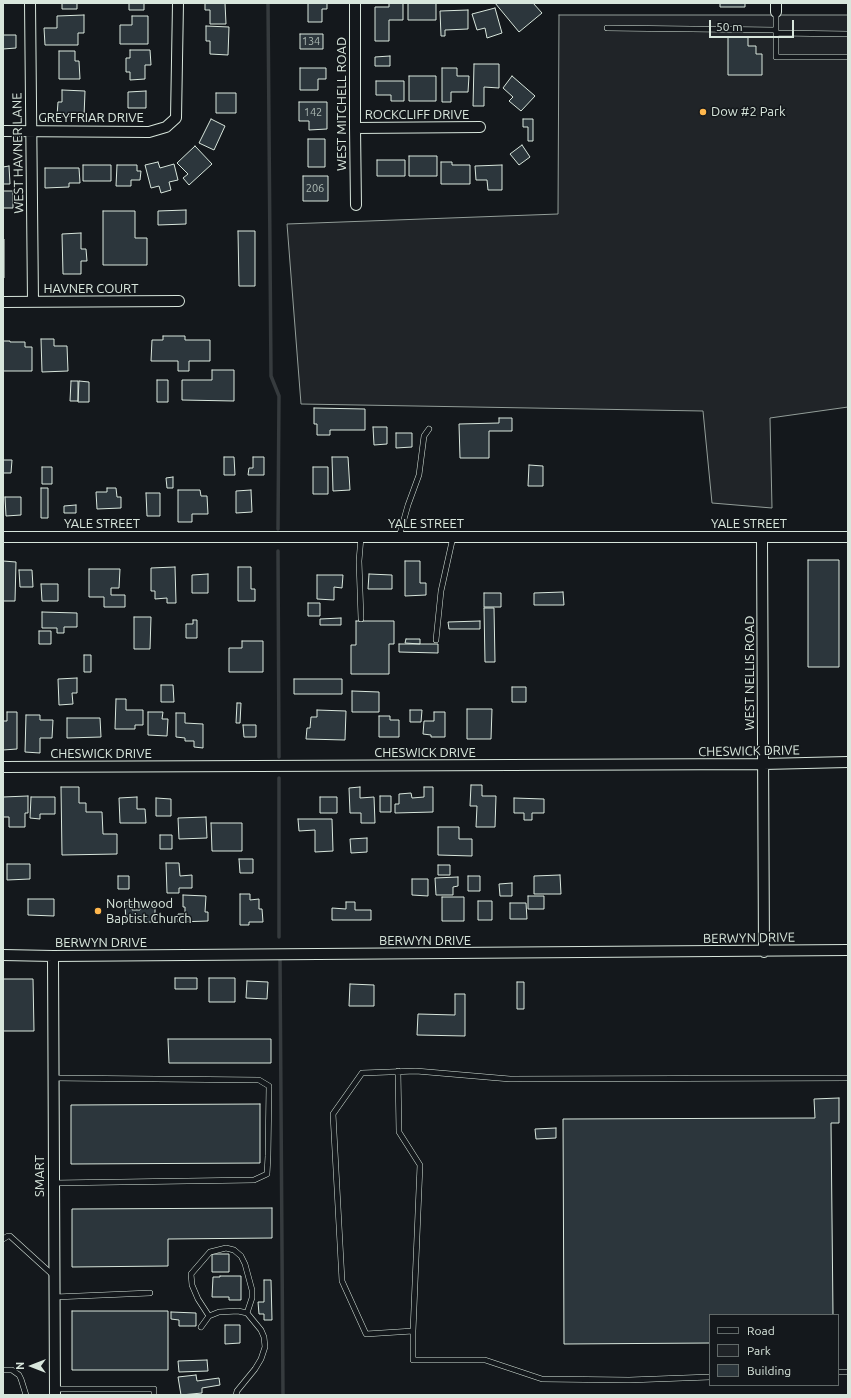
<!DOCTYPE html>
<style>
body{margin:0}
#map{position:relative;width:851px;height:1398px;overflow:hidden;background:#14181c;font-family:Ubuntu,sans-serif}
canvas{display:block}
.frame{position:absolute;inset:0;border:4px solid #d8e6dc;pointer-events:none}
.legend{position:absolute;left:709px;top:1314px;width:130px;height:72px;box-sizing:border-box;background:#14181c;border:1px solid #626a69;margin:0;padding:5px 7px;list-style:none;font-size:12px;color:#d8e6dc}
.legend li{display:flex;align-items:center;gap:8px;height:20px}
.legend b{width:20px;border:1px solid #626a69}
.north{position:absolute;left:12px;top:1346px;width:40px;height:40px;-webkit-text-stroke:3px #14181c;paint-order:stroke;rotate:270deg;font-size:11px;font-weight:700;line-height:16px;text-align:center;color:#d8e6dc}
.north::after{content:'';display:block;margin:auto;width:14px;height:18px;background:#d8e6dc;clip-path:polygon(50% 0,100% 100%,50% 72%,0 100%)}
.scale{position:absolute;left:709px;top:20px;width:85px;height:18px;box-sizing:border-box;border:2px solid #d8e6dc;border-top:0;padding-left:5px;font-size:12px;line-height:14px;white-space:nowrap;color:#d8e6dc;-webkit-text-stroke:3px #14181c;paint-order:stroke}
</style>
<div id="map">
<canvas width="851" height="1398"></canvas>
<div class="frame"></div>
<ul class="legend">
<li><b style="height:5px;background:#14181c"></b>Road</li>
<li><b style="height:11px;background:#202428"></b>Park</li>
<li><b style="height:11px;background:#2c363c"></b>Building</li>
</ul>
<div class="north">N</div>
<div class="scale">50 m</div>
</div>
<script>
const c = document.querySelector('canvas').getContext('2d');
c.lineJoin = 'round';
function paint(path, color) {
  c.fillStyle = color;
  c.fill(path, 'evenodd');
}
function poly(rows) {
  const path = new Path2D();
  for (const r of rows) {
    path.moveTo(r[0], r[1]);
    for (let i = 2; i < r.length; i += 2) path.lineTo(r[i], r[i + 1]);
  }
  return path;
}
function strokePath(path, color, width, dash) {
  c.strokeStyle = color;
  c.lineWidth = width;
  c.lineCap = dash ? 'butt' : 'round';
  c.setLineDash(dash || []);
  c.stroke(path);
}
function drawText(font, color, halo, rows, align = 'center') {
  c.font = font + ' Ubuntu,sans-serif';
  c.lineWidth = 3;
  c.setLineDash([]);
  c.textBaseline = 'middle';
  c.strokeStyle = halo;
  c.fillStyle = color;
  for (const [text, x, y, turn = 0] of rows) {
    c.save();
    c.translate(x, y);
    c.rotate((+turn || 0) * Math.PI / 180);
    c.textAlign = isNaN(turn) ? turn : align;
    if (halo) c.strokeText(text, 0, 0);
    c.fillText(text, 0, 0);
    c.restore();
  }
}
const green = poly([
 [559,15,848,15,848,407,770,418,772,508,712,503,703,411,301,404,287,224,558,214,559,15]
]);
paint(green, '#202428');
strokePath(green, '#939e99', 1);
strokePath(poly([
 [268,3,271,376,279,396,278,529],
 [278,551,279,757],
 [279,778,279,937],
 [280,959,283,1395]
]), '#363b3e', 3.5);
const building = poly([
 [62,3,77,3,77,9,62,9,62,3],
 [129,3,144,3,144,10,129,10,129,3],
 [205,3,225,3,226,24,210,24,210,10,205,10,205,3],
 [308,3,327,3,327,9,322,9,322,22,308,22,308,3],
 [389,3,403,3,403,20,389,20,389,41,375,41,375,7,389,7,389,3],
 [408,3,436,3,436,20,408,20,408,3],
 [495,3,533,3,542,13,519,32,495,3],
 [720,3,745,3,745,7,720,7,720,3],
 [495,8,502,33,487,38,485,28,477,30,472,14,495,8],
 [468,10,468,29,445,30,445,36,441,36,440,11,468,10],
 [84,15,84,33,78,33,78,45,45,45,44,28,57,28,57,16,84,15],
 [132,16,148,16,148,44,120,44,120,25,132,25,132,16],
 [206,26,229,27,228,55,210,54,210,41,206,41,206,26],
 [300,34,323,34,323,49,300,49,300,34],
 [3,35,16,35,16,48,3,49,3,35],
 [728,37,748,37,748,46,756,46,756,54,762,54,762,75,728,75,728,37],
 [130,50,150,50,151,65,145,65,145,79,130,80,130,72,126,72,126,58,130,58,130,50],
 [59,51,75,51,75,61,79,61,80,79,59,79,59,51],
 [390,56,390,66,375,66,375,57,390,56],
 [474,64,499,64,499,88,484,87,484,106,473,106,474,64],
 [300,68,326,68,326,79,318,79,318,90,300,90,300,68],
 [442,68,457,68,457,76,469,76,468,92,451,92,451,102,442,102,442,68],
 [409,76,436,76,436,101,409,101,409,76],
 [512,76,535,96,521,111,509,101,513,97,503,88,512,76],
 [376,81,404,81,404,101,391,101,391,95,376,95,376,81],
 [62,90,85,91,84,117,57,116,58,102,62,102,62,90],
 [146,91,146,108,128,108,128,92,146,91],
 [216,93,236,93,236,113,216,113,216,93],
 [299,102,327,102,327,129,309,130,309,121,299,121,299,102],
 [211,119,225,126,214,150,199,143,211,119],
 [523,119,533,119,533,141,528,141,528,127,523,127,523,119],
 [308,139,325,139,325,167,308,167,308,139],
 [522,145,530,157,519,165,510,154,522,145],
 [195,146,212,164,189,185,183,178,188,174,177,163,195,146],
 [409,156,437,156,437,176,409,176,409,156],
 [377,160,405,160,405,176,377,176,377,160],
 [158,162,160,168,174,164,178,180,169,182,171,190,161,193,159,186,151,188,145,165,158,162],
 [441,162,452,162,452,165,470,165,470,184,441,184,441,162],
 [83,165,111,165,111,181,83,181,83,165],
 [117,165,137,165,137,171,141,171,140,180,131,180,131,186,116,186,117,165],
 [502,165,502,190,488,190,487,180,476,180,475,166,502,165],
 [9,166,10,184,3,184,3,167,9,166],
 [45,168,79,168,80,183,69,183,69,187,45,188,45,168],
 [303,176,328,176,328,201,303,201,303,176],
 [3,191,13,191,13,208,3,208,3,191],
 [186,210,186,224,158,225,158,211,186,210],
 [103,211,135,211,135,238,147,238,147,265,103,265,103,211],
 [238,231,255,231,255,286,239,286,238,231],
 [81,233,81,249,86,249,87,261,81,261,81,274,63,274,62,234,81,233],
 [3,239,4,239,4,278,3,278,3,239],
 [163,336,185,336,185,340,210,340,210,361,189,361,189,371,178,371,178,361,151,361,152,340,163,340,163,336],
 [41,339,54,339,54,346,67,346,68,371,42,372,41,339],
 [3,341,10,341,10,342,25,342,25,347,32,347,32,371,3,371,3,341],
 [212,370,234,370,234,401,182,400,182,380,212,380,212,370],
 [157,380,168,380,168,402,157,402,157,380],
 [71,381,78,381,78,401,70,401,71,381],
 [79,381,89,382,89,402,78,402,79,381],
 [314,408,365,409,365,430,330,430,330,435,317,435,317,424,314,424,314,408],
 [499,418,512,418,512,431,489,431,489,458,460,458,459,424,499,423,499,418],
 [373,427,387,427,387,444,374,445,373,427],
 [396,433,412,433,412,447,396,448,396,433],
 [224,457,234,457,235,475,224,475,224,457],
 [253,457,264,457,264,475,248,475,249,468,253,468,253,457],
 [332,457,348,457,350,490,333,491,332,457],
 [3,460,12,460,11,473,3,473,3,460],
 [529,465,543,466,543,486,528,486,529,465],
 [42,467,52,467,52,484,42,484,42,467],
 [313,467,328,467,328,494,313,494,313,467],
 [173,477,173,488,167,488,166,478,173,477],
 [41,488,48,488,48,518,41,518,41,488],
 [107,488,116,488,117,497,121,497,121,508,97,509,96,492,107,492,107,488],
 [178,490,200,490,201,496,207,496,208,514,192,514,192,522,178,522,178,490],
 [251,490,252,512,236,513,236,491,251,490],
 [146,493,160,493,160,516,147,516,146,493],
 [5,497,21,497,21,515,6,516,5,497],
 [76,505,76,513,64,513,64,506,76,505],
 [808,560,839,560,839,667,808,667,808,560],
 [3,561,16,562,15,601,3,601,3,561],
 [405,561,420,561,420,583,426,583,426,595,405,596,405,561],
 [175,567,176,603,167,603,167,598,155,599,155,591,151,591,151,568,175,567],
 [238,567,251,567,251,589,255,589,255,601,238,601,238,567],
 [89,569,120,569,119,588,111,588,111,595,125,595,125,607,104,607,104,597,89,597,89,569],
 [19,570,32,570,33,587,20,587,19,570],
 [208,574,208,593,192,593,192,575,208,574],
 [369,574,392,575,392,589,368,589,369,574],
 [317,575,343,575,342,588,334,587,334,600,317,599,317,575],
 [41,584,58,584,58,601,42,601,41,584],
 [563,592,564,605,534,605,534,593,563,592],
 [484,593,501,593,501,607,484,607,484,593],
 [308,603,320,603,320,616,308,616,308,603],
 [484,608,494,608,495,662,485,662,484,608],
 [42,612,77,613,77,627,64,627,64,633,57,633,57,628,42,628,42,612],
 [134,617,151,617,150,649,134,649,134,617],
 [341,618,341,625,320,625,320,619,341,618],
 [193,620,197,620,197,638,186,638,186,624,193,624,193,620],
 [356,621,394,621,394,644,389,644,389,674,351,674,351,645,356,645,356,621],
 [480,621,480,629,449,629,448,622,480,621],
 [39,631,51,631,51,644,39,644,39,631],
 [406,639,420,639,420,644,405,643,406,639],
 [242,641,263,641,263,672,229,672,229,648,242,648,242,641],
 [399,644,438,644,438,653,399,652,399,644],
 [84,655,91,655,91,672,84,672,84,655],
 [77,678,77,693,72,693,73,704,59,705,58,679,77,678],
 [294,679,342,679,342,694,294,694,294,679],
 [161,685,173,685,174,702,161,702,161,685],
 [512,687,526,687,526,702,512,702,512,687],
 [352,691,379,692,379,712,352,712,352,691],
 [116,699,126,699,126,710,143,710,143,725,135,725,135,729,115,729,116,699],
 [237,703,241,703,240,723,236,723,237,703],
 [467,709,492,709,491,739,467,739,467,709],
 [317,710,346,711,345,740,306,739,307,728,310,728,311,717,317,717,317,710],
 [410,710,422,710,421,722,410,722,410,710],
 [7,712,17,712,17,749,3,750,3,721,7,721,7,712],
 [148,712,163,712,162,719,168,719,167,736,148,735,148,712],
 [434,712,445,712,445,737,431,737,431,735,423,734,424,721,434,721,434,712],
 [176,713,185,713,185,723,203,724,203,748,194,747,194,741,185,741,185,738,176,737,176,713],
 [26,715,40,715,40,720,53,720,52,738,40,738,40,753,25,752,26,715],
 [379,716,390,716,390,720,399,720,399,737,379,737,379,716],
 [67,718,100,718,101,737,67,738,67,718],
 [243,725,256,725,256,737,244,737,243,725],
 [471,785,482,785,482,796,496,796,495,827,476,827,477,806,470,806,471,785],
 [61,787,79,787,79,803,86,803,86,812,102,812,103,834,117,834,117,854,62,855,61,787],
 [360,787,360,798,374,797,375,823,361,823,361,813,350,813,349,788,360,787],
 [424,787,433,787,433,812,395,813,395,804,399,804,399,794,411,793,412,798,424,797,424,787],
 [28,796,28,813,25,813,25,827,9,827,9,817,3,817,3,797,28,796],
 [380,796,391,796,391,812,380,812,380,796],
 [31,797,55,797,55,814,40,814,40,819,30,818,31,797],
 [137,797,137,809,145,809,146,823,120,823,119,798,137,797],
 [320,797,337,797,337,813,320,813,320,797],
 [156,798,171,799,171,816,156,816,156,798],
 [514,798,544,799,544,813,532,813,532,820,524,820,524,813,514,813,514,798],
 [206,817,207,838,179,839,178,818,206,817],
 [298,819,332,819,333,851,315,852,315,830,299,831,298,819],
 [211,823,242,823,242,851,212,851,211,823],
 [438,827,459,827,459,839,472,839,472,856,438,855,438,827],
 [160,835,172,835,172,849,160,849,160,835],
 [367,838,367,852,351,853,350,839,367,838],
 [239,859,253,859,253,873,240,873,239,859],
 [166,863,179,863,180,876,192,875,192,888,179,888,179,893,167,893,166,863],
 [7,864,30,864,30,879,7,880,7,864],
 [438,865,450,865,450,875,438,875,438,865],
 [560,875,561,894,534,894,534,876,560,875],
 [118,876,129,876,129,889,118,889,118,876],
 [468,876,480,876,480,891,468,891,468,876],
 [458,877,458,886,453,887,453,895,436,895,435,878,458,877],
 [412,879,428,879,428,896,412,895,412,879],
 [512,883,512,896,500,896,499,884,512,883],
 [240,894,250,894,250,900,259,899,259,909,262,909,263,922,249,922,249,925,240,925,240,894],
 [183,895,206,896,205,912,208,912,208,921,178,922,178,914,185,914,185,907,183,907,183,895],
 [528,896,544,896,544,909,528,909,528,896],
 [442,897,464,897,464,921,442,921,442,897],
 [28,899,54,899,54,916,28,915,28,899],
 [478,901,492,901,492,920,478,920,478,901],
 [346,902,355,902,355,910,371,910,371,920,332,920,332,908,346,909,346,902],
 [510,903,526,903,527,919,510,919,510,903],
 [125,904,132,904,132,910,140,910,140,905,155,905,155,922,126,922,125,904],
 [175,978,197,978,197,989,175,989,175,978],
 [209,978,235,978,235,1002,209,1002,209,978],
 [3,979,33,979,34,1031,3,1031,3,979],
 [247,981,268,982,267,999,246,998,247,981],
 [517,982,524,982,524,1009,517,1009,517,982],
 [350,984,374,985,374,1006,349,1006,350,984],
 [455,994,465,994,465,1036,417,1035,418,1014,455,1015,455,994],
 [168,1039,271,1039,271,1063,169,1063,168,1039],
 [839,1098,839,1123,831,1123,833,1315,710,1315,710,1343,564,1344,563,1119,815,1118,814,1099,839,1098],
 [260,1104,260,1163,71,1164,71,1105,260,1104],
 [556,1128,556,1138,536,1139,535,1129,556,1128],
 [272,1208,272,1238,168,1239,168,1266,72,1267,72,1209,272,1208],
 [212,1254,229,1254,229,1272,212,1272,212,1254],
 [220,1276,241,1276,241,1300,229,1300,229,1297,212,1297,213,1277,220,1277,220,1276],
 [264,1280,271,1280,272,1320,264,1320,264,1314,259,1314,258,1302,264,1302,264,1280],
 [72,1311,168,1311,168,1370,72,1370,72,1311],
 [171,1312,196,1313,196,1326,179,1326,179,1320,171,1319,171,1312],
 [225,1325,240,1325,240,1343,225,1344,225,1325],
 [207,1360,208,1371,179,1372,178,1361,207,1360],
 [196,1375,197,1381,219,1378,220,1385,202,1388,202,1393,181,1395,178,1377,196,1375]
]);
paint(building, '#2c363c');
strokePath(building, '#d8e6dc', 1);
const service = poly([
 [776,12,776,57,848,57],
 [607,28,776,30],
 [776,33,848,34],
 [361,537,359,561,361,619],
 [399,537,408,505,419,475,424,436,429,429],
 [436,640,441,591,453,537],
 [398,1071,399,1132,420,1165,413,1331,413,1360,485,1360,542,1379,629,1380,710,1377],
 [53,1078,259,1080,269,1086,268,1156,267,1174,254,1180,54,1183],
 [3,1239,8,1236,10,1236,54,1276],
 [55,1297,150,1293],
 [209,1316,198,1299,192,1285,191,1274,210,1252,226,1248,234,1250,241,1256,245,1264,252,1290,252,1298,247,1313],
 [201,1327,209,1316,219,1312,238,1311,247,1313,261,1330,264,1337,265,1347,261,1359,255,1369,237,1391,236,1395],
 [413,1331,366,1334,342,1281,333,1114,362,1073,416,1071,510,1079,848,1078],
 [3,1370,12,1370,19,1375,21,1379,26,1395],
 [838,1372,848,1372],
 [55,1389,154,1389,154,1395]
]);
const minor = poly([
 [30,3,33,302],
 [355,3,355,128,356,205],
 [776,3,776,12],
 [355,128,480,127],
 [3,131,149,132,166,127,176,118,178,3],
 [3,302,179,301],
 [3,537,848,537],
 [762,538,764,952],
 [3,767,764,764,848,762],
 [3,955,53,956,848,950],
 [53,956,55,1395]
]);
strokePath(service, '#d8e6dc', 6);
strokePath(minor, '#d8e6dc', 12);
strokePath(service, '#14181c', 5);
strokePath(minor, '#14181c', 10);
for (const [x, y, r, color] of [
 [703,112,4,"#ffb74d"],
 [98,911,4,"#ffb74d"]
]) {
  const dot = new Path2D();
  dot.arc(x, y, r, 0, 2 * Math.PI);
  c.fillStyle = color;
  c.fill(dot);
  strokePath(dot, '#14181c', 1.5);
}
drawText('11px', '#adbab4', null, [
 ["134",311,41],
 ["142",313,112],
 ["206",315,188]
]);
drawText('13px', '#d8e6dc', '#14181c', [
 ["WEST MITCHELL ROAD",342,104,-90],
 ["ROCKCLIFF DRIVE",417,115],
 ["GREYFRIAR DRIVE",91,118],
 ["WEST HAVNER LANE",18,153,-91],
 ["HAVNER COURT",91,289],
 ["YALE STREET",102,524],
 ["YALE STREET",426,524],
 ["YALE STREET",749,524],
 ["WEST NELLIS ROAD",750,673,-90],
 ["CHESWICK DRIVE",749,751,-1],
 ["CHESWICK DRIVE",425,753],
 ["CHESWICK DRIVE",101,754],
 ["BERWYN DRIVE",749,938,-1],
 ["BERWYN DRIVE",425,941],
 ["BERWYN DRIVE",101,943],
 ["SMART",40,1176,-90]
]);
drawText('13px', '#d8e6dc', '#14181c', [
 ["Dow #2 Park",711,112],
 ["Northwood",106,904],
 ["Baptist Church",106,919]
], 'left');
</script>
